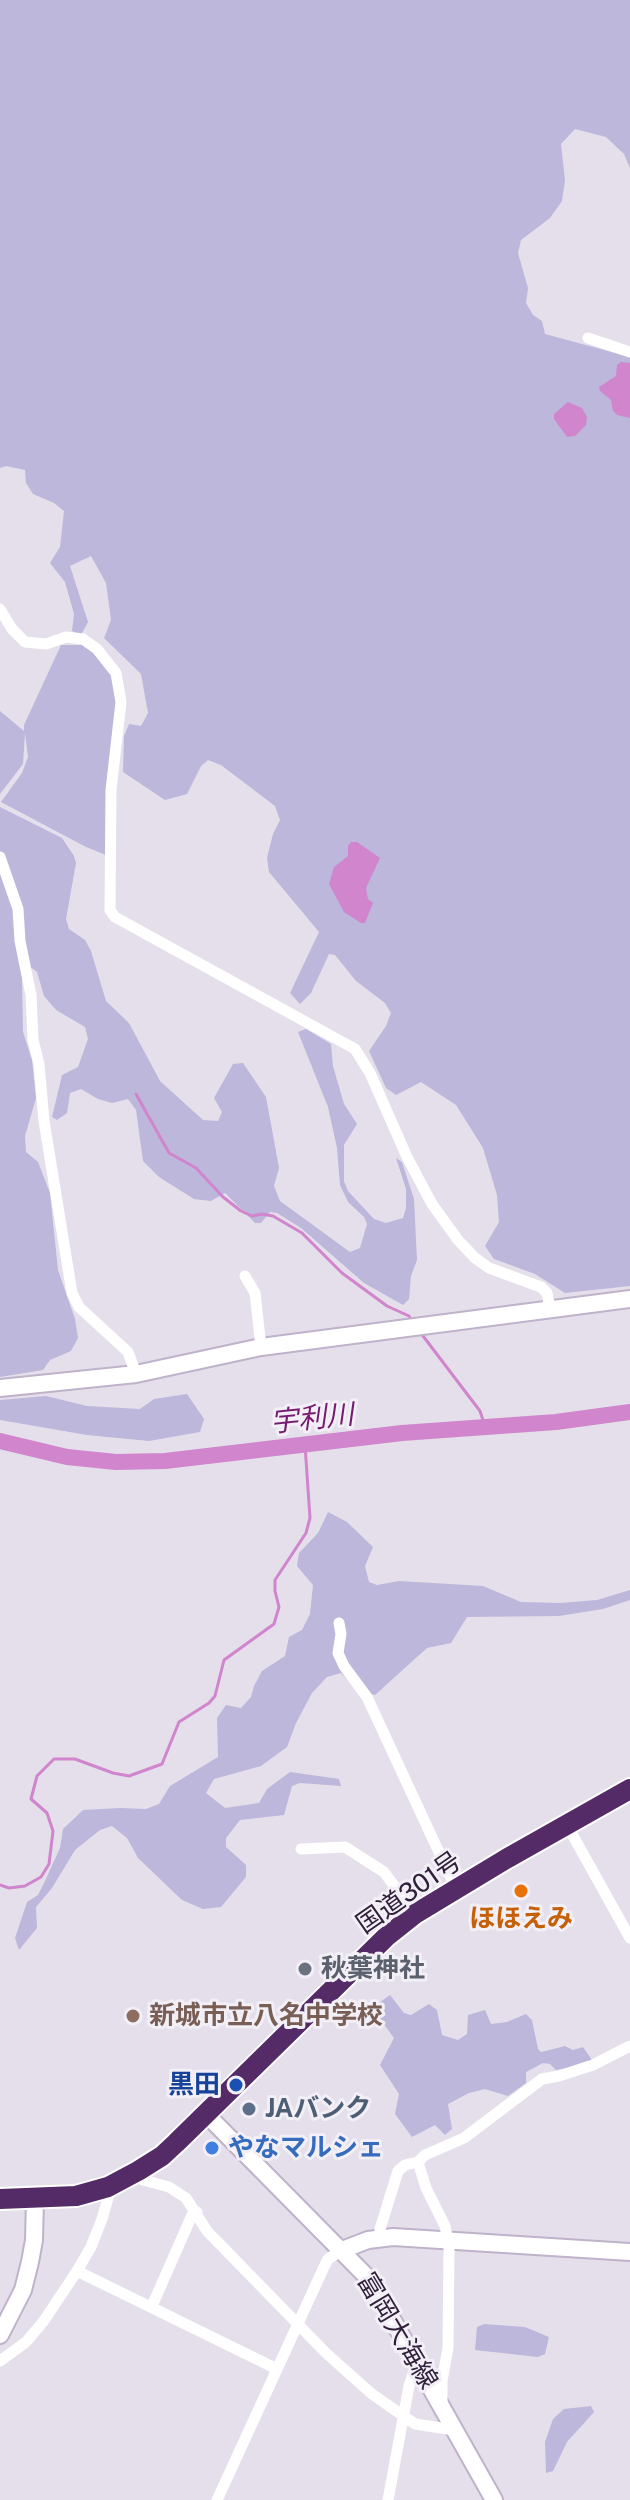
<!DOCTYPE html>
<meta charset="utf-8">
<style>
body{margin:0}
canvas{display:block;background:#e4dfea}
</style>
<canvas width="630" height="2500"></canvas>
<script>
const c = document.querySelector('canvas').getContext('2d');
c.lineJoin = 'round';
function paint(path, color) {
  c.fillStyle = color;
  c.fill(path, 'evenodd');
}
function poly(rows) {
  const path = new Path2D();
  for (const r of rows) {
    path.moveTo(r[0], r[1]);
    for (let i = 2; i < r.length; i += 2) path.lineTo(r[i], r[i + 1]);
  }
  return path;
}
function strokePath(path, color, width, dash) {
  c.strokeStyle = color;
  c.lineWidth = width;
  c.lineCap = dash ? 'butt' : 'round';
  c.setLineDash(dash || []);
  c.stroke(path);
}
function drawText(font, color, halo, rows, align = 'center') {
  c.font = font + ' "Public Sans","Noto Sans JP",sans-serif';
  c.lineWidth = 6;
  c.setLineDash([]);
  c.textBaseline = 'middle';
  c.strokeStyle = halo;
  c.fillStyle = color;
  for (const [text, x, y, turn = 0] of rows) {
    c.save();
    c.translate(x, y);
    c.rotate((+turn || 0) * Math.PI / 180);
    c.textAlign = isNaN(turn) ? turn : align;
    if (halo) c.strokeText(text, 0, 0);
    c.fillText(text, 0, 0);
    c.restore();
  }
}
paint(poly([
 [0,0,630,0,630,168,624,154,606,137,575,129,561,144,565,180,562,201,550,218,521,240,518,253,528,288,526,303,533,315,542,321,545,334,630,357,630,1286,565,1293,535,1274,494,1259,485,1246,499,1222,497,1195,483,1148,456,1105,421,1082,396,1095,386,1088,369,1051,386,1026,391,1013,385,1003,356,981,335,955,329,954,311,993,300,1004,290,993,319,932,269,872,267,858,273,834,280,820,275,806,221,765,208,760,201,766,187,794,165,800,123,772,124,736,129,724,141,726,148,713,141,674,104,638,111,620,106,583,91,556,70,566,88,622,81,635,72,631,74,614,65,582,50,563,60,547,64,511,54,503,33,494,26,483,25,470,6,466,0,468],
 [61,645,83,645,96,653,110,669,118,703,106,855,86,847,1,802,22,773,28,757,25,733,23,764,0,794,0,711,24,731,24,725],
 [0,807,62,838,74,856,76,863,66,919,69,929,85,940,91,951,106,1001,129,1023,160,1081,203,1120,218,1121,222,1112,214,1098,233,1064,243,1063,266,1097,279,1168,274,1186,280,1201,350,1252,360,1248,367,1224,364,1217,348,1202,340,1185,337,1148,328,1107,298,1032,306,1029,331,1044,333,1066,344,1104,357,1124,344,1145,344,1181,348,1191,374,1219,386,1223,403,1218,406,1208,406,1189,396,1158,402,1162,414,1199,417,1260,411,1276,409,1299,403,1305,364,1283,301,1228,277,1213,270,1212,261,1223,255,1223,225,1193,211,1201,194,1199,159,1177,143,1161,136,1110,128,1099,112,1103,98,1099,81,1089,70,1093,67,1113,57,1120,52,1117,62,1075,78,1067,88,1039,85,1027,56,1010,44,996,37,972,32,968,22,978,23,1032,32,1060,36,1098,25,1136,26,1152,38,1162,50,1193,58,1270,75,1319,78,1338,71,1351,50,1360,43,1370,0,1377],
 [187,1394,204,1419,200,1432,149,1441,87,1435,0,1420,0,1400,46,1396,87,1406,140,1409,154,1399],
 [328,1512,347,1522,373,1547,365,1566,369,1582,377,1585,399,1581,483,1586,521,1602,561,1603,597,1600,630,1590,630,1600,603,1609,559,1616,467,1617,451,1643,427,1648,375,1695,359,1691,341,1673,327,1677,312,1693,296,1723,287,1747,261,1766,214,1779,206,1793,225,1808,259,1803,267,1789,290,1772,339,1779,341,1786,300,1783,292,1786,284,1815,240,1820,226,1838,226,1847,246,1865,246,1877,221,1907,203,1909,182,1900,138,1858,127,1838,112,1826,100,1830,75,1850,52,1888,36,1907,37,1928,19,1950,15,1938,27,1902,38,1895,45,1881,60,1848,63,1829,83,1810,120,1808,146,1809,159,1804,170,1786,218,1757,217,1718,226,1705,241,1708,251,1697,254,1686,262,1671,285,1656,289,1637,302,1630,310,1614,313,1585,297,1566,299,1553,318,1533],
 [390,1995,404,2013,411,2015,429,2004,437,2010,442,2035,458,2040,467,2034,468,2015,485,2010,491,2024,507,2022,526,2014,532,2020,538,2049,541,2052,565,2046,573,2050,583,2047,592,2060,574,2067,556,2070,550,2064,543,2063,526,2072,526,2083,508,2096,485,2089,469,2093,448,2104,452,2129,445,2135,435,2125,412,2137,395,2114,399,2094,380,2065,394,2038,372,2008],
 [484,2324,525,2327,549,2337,545,2354,538,2357,475,2350,477,2327],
 [591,2406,594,2412,567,2442,553,2471,546,2473,545,2442,553,2419,564,2409]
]), '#bdb7dc');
paint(poly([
 [621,362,630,363,630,418,617,415,613,411,611,400,600,391,599,387,616,376,617,365],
 [568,402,582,408,587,417,586,425,575,436,567,437,554,419,554,414],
 [351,842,357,842,380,858,366,888,368,899,373,903,365,923,361,923,344,912,329,884,334,867,348,856,348,846]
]), '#d085cd');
strokePath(poly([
 [136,1094,169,1153,196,1168,223,1197,241,1211,252,1216,262,1214,273,1216,302,1233,342,1273,387,1306,409,1316,413,1322],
 [420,1332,480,1411,485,1426],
 [0,1885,9,1888,25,1886,41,1877,49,1864,53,1831,47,1813,31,1799,37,1776,54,1759,75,1759,113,1773,129,1776,162,1764,179,1722,209,1703,215,1696,224,1660,274,1624,279,1607,275,1591,275,1580,306,1533,310,1518,305,1445]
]), '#d085cd', 3);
strokePath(poly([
 [0,1441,67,1457,116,1462,165,1461,402,1433,556,1422,630,1412]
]), '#d085cd', 16);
const secondary = poly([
 [0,1388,136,1374,261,1347,630,1299],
 [206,2114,370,2280,494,2500],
 [342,2250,368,2240,393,2237,630,2252],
 [0,2335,23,2290,30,2262,34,2240,35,2198]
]);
const highway = poly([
 [0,2199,76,2196,108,2187,138,2171,162,2156,176,2143,386,1937,415,1914,506,1859,630,1789]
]);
strokePath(secondary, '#bfb2ca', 20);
strokePath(highway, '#fff', 24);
strokePath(poly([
 [588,338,630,352],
 [0,609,12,629,25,642,46,644,66,637,83,639,97,649,116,673,121,702,111,790,110,910,115,917,355,1049,370,1073,407,1157,432,1204,458,1240,475,1258,489,1268,541,1287,547,1293,550,1308],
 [0,857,18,909,20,941,31,995,33,1040,39,1064,44,1121,72,1293,79,1307,128,1352,136,1374],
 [245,1276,255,1293,261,1347],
 [339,1623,341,1634,338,1653,344,1666,367,1697,456,1889],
 [567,1825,630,1938],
 [301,1849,345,1847,384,1872,415,1914],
 [138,2171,143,2180,169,2187,186,2198,207,2231,326,2353,372,2394,415,2424,454,2430],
 [380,2238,380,2229,398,2171,405,2165,418,2162],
 [77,2271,277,2369],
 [152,2306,192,2215,197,2212],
 [0,2361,26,2342,43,2322,77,2271,91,2247,102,2219,108,2198,108,2187],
 [442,2405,442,2381,448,2348,449,2248,445,2226,426,2188,418,2162,425,2155,464,2138,542,2079,559,2076,593,2065,630,2046],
 [217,2500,324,2267,328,2259,342,2250],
 [388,2500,409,2386,417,2362]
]), '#fff', 11);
strokePath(secondary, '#fff', 16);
strokePath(highway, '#542b66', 20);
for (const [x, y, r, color] of [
 [521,1891,8,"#e8710a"],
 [305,1969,8,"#6b7280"],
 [133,2016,8,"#8d6e63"],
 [236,2085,8,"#1a4fb4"],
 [249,2109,8,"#5c6f8a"],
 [212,2148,8,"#3f7fe0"]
]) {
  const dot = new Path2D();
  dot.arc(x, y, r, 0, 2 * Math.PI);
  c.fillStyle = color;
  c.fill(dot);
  strokePath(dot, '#f2eff7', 3);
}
drawText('26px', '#30203a', '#f2eff7', [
 ["国道301号",409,1893,-35],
 ["富岡大海線",397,2331,59]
]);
drawText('bold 26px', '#c56008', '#f2eff7', [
 ["ほほえみ",521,1919]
]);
drawText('bold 26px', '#5b616d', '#f2eff7', [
 ["秋葉神社",321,1969]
], 'left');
drawText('bold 26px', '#785e54', '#f2eff7', [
 ["新城市立八名中学校",149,2016]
], 'left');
drawText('bold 26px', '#164399', '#f2eff7', [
 ["黒田",220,2085]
], 'right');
drawText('bold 26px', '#4e5e75', '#f2eff7', [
 ["JAバンク",265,2109]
], 'left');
drawText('bold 26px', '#366cbe', '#f2eff7', [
 ["やなマルシェ",228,2148]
], 'left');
drawText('italic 28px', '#761a70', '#f2eff7', [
 ["宇利川",312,1419,-6]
]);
</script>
